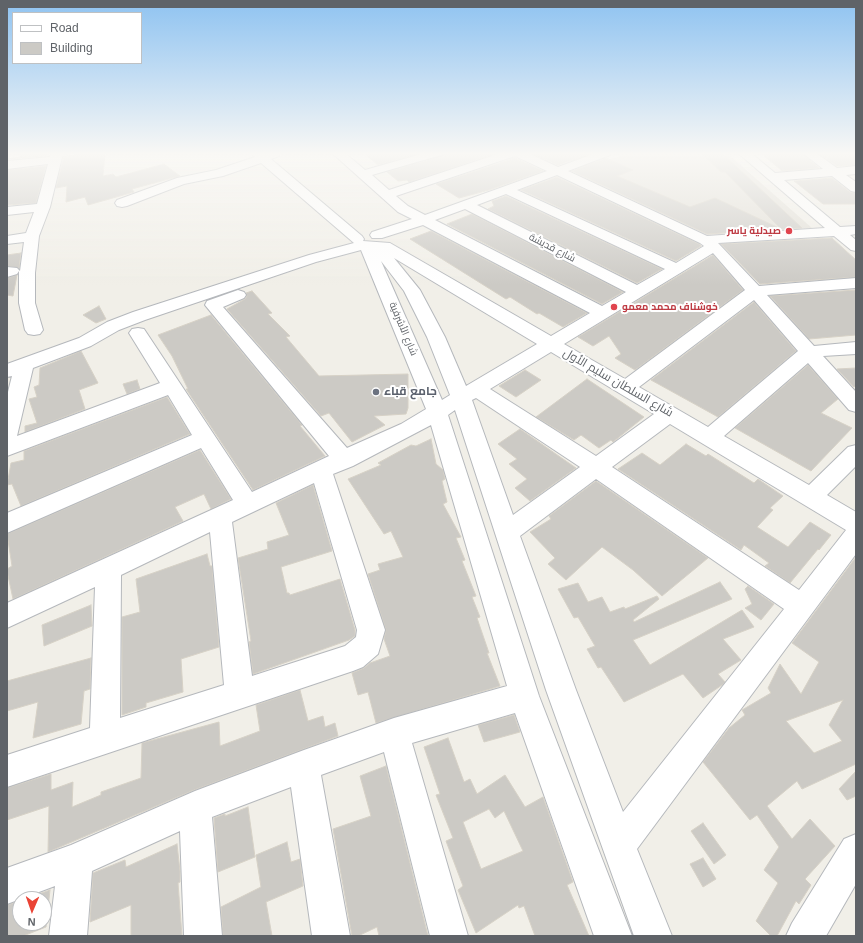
<!DOCTYPE html>
<meta charset="utf-8">
<style>
body{margin:0}
#map{position:relative;width:863px;height:943px;overflow:hidden;background:#f1efe8;font-family:Arial,sans-serif}
canvas{display:block}
.frame{position:absolute;inset:0;border:8px solid #5f6368;pointer-events:none}
.legend{position:absolute;left:12px;top:12px;width:130px;height:52px;box-sizing:border-box;background:#fff;border:1px solid #bfc1c3;margin:0;padding:5px 7px;list-style:none;font-size:12px;color:#5f6368}
.legend li{display:flex;align-items:center;gap:8px;height:20px}
.legend b{width:20px;border:1px solid #bfc1c3}
.north{position:absolute;left:12px;top:891px;width:40px;height:40px;box-sizing:border-box;background:#fff;border:1px solid #bfc1c3;border-radius:50%;rotate:182deg;font-size:11px;font-weight:700;line-height:16px;text-align:center;color:#5f6368}
.north::after{content:'';display:block;margin:auto;width:14px;height:18px;background:#ea4335;clip-path:polygon(50% 0,100% 100%,50% 72%,0 100%)}
</style>
<div id="map">
<canvas width="863" height="943"></canvas>
<div class="frame"></div>
<ul class="legend">
<li><b style="height:5px;background:#fff"></b>Road</li>
<li><b style="height:11px;background:#cccac5"></b>Building</li>
</ul>
<div class="north">N</div>
</div>
<script>
const c = document.querySelector('canvas').getContext('2d');
c.lineJoin = 'round';
function paint(path, color) {
  c.fillStyle = color;
  c.fill(path, 'evenodd');
}
function poly(rows) {
  const path = new Path2D();
  for (const r of rows) {
    path.moveTo(r[0], r[1]);
    for (let i = 2; i < r.length; i += 2) path.lineTo(r[i], r[i + 1]);
  }
  return path;
}
function strokePath(path, color, width, dash) {
  c.strokeStyle = color;
  c.lineWidth = width;
  c.lineCap = dash ? 'butt' : 'round';
  c.setLineDash(dash || []);
  c.stroke(path);
}
function drawText(font, color, halo, rows, align = 'center') {
  c.font = font + ' Arial,Cairo,sans-serif';
  c.lineWidth = 4;
  c.setLineDash([]);
  c.textBaseline = 'middle';
  c.strokeStyle = halo;
  c.fillStyle = color;
  for (const [text, x, y, turn = 0] of rows) {
    c.save();
    c.translate(x, y);
    c.rotate((+turn || 0) * Math.PI / 180);
    c.textAlign = isNaN(turn) ? turn : align;
    if (halo) c.strokeText(text, 0, 0);
    c.fillText(text, 0, 0);
    c.restore();
  }
}
paint(poly([
 [629,153,727,153,812,228,708,235,573,172]
]), '#e1ded6');
const building = poly([
 [33,153,47,153,46,156,7,159,20,157,21,154,33,153],
 [92,153,105,153,103,176,113,174,116,177,164,164,180,176,132,189,134,192,88,205,85,197,66,202,67,186,56,188,64,156,92,153],
 [364,153,420,153,378,165,364,153],
 [444,153,497,153,409,182,407,180,398,181,387,172,441,156,444,153],
 [531,153,592,153,558,165,531,153],
 [701,153,722,153,802,228,781,229,725,172,721,172,701,153],
 [761,153,802,153,819,168,782,171,761,153],
 [818,153,856,153,856,165,837,166,818,153],
 [515,158,543,171,489,190,459,198,436,184,515,158],
 [606,158,633,170,617,176,690,207,715,198,781,229,707,234,572,171,606,158],
 [46,166,36,203,7,205,7,170,46,166],
 [557,177,699,244,701,246,676,261,521,190,557,177],
 [832,178,850,192,856,193,856,204,823,204,794,181,832,178],
 [506,196,662,269,637,283,488,209,494,206,492,201,506,196],
 [472,214,623,292,602,304,447,224,472,214],
 [431,231,587,313,563,327,539,313,537,314,510,297,506,299,410,239,431,231],
 [832,238,856,260,856,277,760,284,721,244,832,238],
 [21,253,19,268,7,266,7,255,21,253],
 [713,255,743,290,635,370,615,358,621,354,609,336,593,346,578,337,713,255],
 [17,275,13,296,7,295,7,278,17,275],
 [856,290,856,335,809,339,770,296,856,290],
 [252,291,272,313,268,314,290,336,286,337,319,376,408,374,408,408,406,414,374,416,385,425,352,442,329,413,321,416,227,309,245,299,247,296,246,293,252,291],
 [754,302,796,351,718,417,651,380,754,302],
 [99,306,106,319,96,323,83,315,99,306],
 [211,315,302,425,300,426,325,456,253,490,186,389,188,389,172,356,158,335,211,315],
 [81,351,98,383,79,390,85,409,25,432,25,426,37,423,29,399,37,397,34,387,39,385,40,368,81,351],
 [808,365,838,399,821,413,852,428,811,471,735,428,808,365],
 [856,368,856,385,854,387,837,369,856,368],
 [525,370,541,380,516,397,499,386,525,370],
 [587,379,644,417,613,442,611,440,599,448,581,435,574,440,536,417,587,379],
 [137,380,140,389,127,394,123,384,137,380],
 [167,397,190,434,21,506,12,484,7,485,11,463,24,460,24,451,167,397],
 [520,429,576,468,530,501,515,488,527,479,509,464,517,459,498,444,520,429],
 [431,439,436,464,443,470,445,479,442,481,447,502,443,504,461,537,456,538,465,560,462,561,476,596,472,597,480,617,477,618,489,653,487,653,500,686,376,723,368,692,358,695,352,673,364,668,370,663,390,656,384,639,386,630,368,574,380,570,378,564,403,557,391,531,384,534,348,479,381,465,378,463,411,445,416,446,431,439],
 [686,444,706,456,708,454,754,483,758,479,783,496,770,508,773,510,757,527,788,547,810,522,831,535,819,550,818,549,790,583,765,566,769,563,744,545,741,550,618,469,642,453,660,465,686,444],
 [200,450,231,499,211,509,204,494,175,507,183,521,13,599,7,571,7,569,12,566,7,534,200,450],
 [596,481,708,558,662,596,633,570,602,547,566,580,548,564,555,558,530,532,551,519,549,516,596,481],
 [313,485,332,551,281,567,287,593,289,593,290,595,340,579,355,630,355,636,349,640,253,674,249,642,251,641,238,558,268,549,267,542,289,535,276,503,313,485],
 [207,554,210,566,212,566,219,647,181,659,183,692,146,703,146,707,122,715,122,617,140,612,136,579,207,554],
 [856,557,856,764,802,789,797,781,767,806,792,839,810,819,835,846,805,879,811,885,799,904,796,901,777,936,771,936,756,921,778,883,764,870,779,847,757,815,750,820,703,762,729,728,745,715,742,710,771,693,768,688,780,664,801,694,819,662,792,643,856,557],
 [843,700,829,725,842,741,814,753,786,721,843,700],
 [720,582,732,599,633,640,650,665,742,610,754,627,723,639,741,660,718,674,725,682,722,685,703,698,683,674,624,702,601,667,598,668,587,649,595,646,578,617,574,618,558,589,578,583,588,602,602,597,610,612,624,607,625,609,657,596,659,599,633,620,634,622,720,582],
 [748,586,774,604,761,620,745,608,752,604,745,589,748,586],
 [91,605,92,626,44,646,42,625,91,605],
 [91,658,90,689,84,691,81,724,33,738,38,702,7,711,7,681,91,658],
 [300,690,308,721,323,716,325,727,335,723,338,736,194,790,48,852,49,806,7,820,7,788,51,774,51,790,73,782,72,807,101,795,101,792,141,778,142,743,219,722,220,746,260,731,256,705,300,690],
 [514,715,520,732,484,742,478,725,514,715],
 [448,738,464,782,470,779,477,794,505,775,525,807,543,797,573,882,567,885,589,936,535,936,524,906,519,908,518,905,476,933,458,890,463,886,446,841,453,838,436,795,440,794,424,747,448,738],
 [489,809,495,818,504,811,523,851,481,869,463,822,489,809],
 [386,766,428,936,379,936,377,927,358,936,352,936,333,829,371,816,360,776,386,766],
 [856,771,856,796,847,800,839,789,856,771],
 [248,807,255,857,218,872,214,818,225,814,225,816,248,807],
 [703,823,726,855,714,864,691,831,703,823],
 [287,842,291,862,300,859,303,886,266,902,272,936,223,936,221,907,261,887,256,855,287,842],
 [177,844,180,871,180,882,178,883,182,936,131,936,131,905,90,922,93,873,125,860,126,867,177,844],
 [703,858,716,879,703,887,690,864,703,858],
 [50,890,46,927,23,936,7,936,7,905,20,901,20,923,44,923,44,899,25,899,50,890]
]);
paint(building, '#cccac5');
strokePath(building, '#d6d1c6', 1);
const minor = poly([
 [51,153,63,153,50,207,39,236,35,273,35,303,43,330,40,334,34,335,28,334,25,330,19,303,19,271,17,274,7,277,7,267,17,268,20,271,24,242,7,244,7,236,26,233,34,212,7,215,7,207,37,204,48,164,7,169,7,161,50,157,51,153],
 [251,153,280,153,279,156,271,159,362,236,364,239,363,241,390,243,551,336,590,313,423,225,382,238,372,238,370,235,372,232,412,219,398,212,332,153,345,153,365,170,425,153,443,153,441,155,372,175,389,190,501,153,528,153,558,167,596,153,612,153,610,155,568,171,707,236,825,228,738,153,751,153,775,173,823,169,803,153,816,153,837,168,856,166,856,174,846,175,856,182,856,192,851,191,832,176,784,180,840,227,856,226,856,234,850,235,856,240,856,251,851,250,834,236,718,243,759,286,856,278,856,288,767,295,814,346,856,342,856,354,823,356,856,392,856,412,849,410,808,363,724,436,809,485,848,447,856,445,856,466,827,495,856,512,856,554,637,849,672,936,634,936,546,690,455,410,448,415,539,696,632,936,594,936,515,713,412,743,468,936,430,936,384,752,321,775,350,936,312,936,291,787,212,817,222,936,184,936,180,831,92,871,87,936,49,936,55,886,7,904,7,868,71,845,195,791,304,750,394,718,507,686,431,425,353,466,333,474,385,630,378,654,363,667,353,671,7,787,7,755,90,728,95,587,7,628,7,603,233,500,201,448,7,533,7,513,192,435,168,395,7,456,7,396,12,376,7,377,7,364,79,338,107,322,133,312,309,255,354,243,261,163,223,176,184,184,127,206,122,207,117,206,115,203,117,200,177,178,216,170,255,157,251,153],
 [515,156,547,171,425,215,408,206,396,196,515,156],
 [557,175,700,243,704,246,676,263,517,190,557,175],
 [506,194,665,269,637,285,477,205,506,194],
 [465,209,626,292,602,306,435,220,465,209],
 [361,250,426,409,401,424,347,448,223,307,244,298,246,295,244,292,238,290,207,301,205,305,329,456,252,492,144,329,138,328,132,329,129,333,160,383,17,436,33,368,91,346,119,330,145,320,316,262,361,250],
 [713,253,745,290,625,379,564,344,713,253],
 [394,258,537,344,466,386,445,337,420,290,394,258],
 [381,261,404,291,427,337,450,395,442,400,381,261],
 [754,300,798,351,708,427,639,387,754,300],
 [551,352,654,414,596,456,490,389,551,352],
 [476,398,580,467,513,515,472,400,476,398],
 [670,424,846,530,799,590,612,467,670,424],
 [596,479,784,609,623,812,576,690,520,536,596,479],
 [314,483,357,630,356,637,345,646,252,676,232,522,314,483],
 [210,532,224,685,120,718,121,575,210,532],
 [856,834,856,884,826,936,786,936,792,923,844,839,856,834]
]);
strokePath(minor, '#b5b8bc', 2);
paint(minor, '#fff');
const sky = c.createLinearGradient(0, 0, 0, 285);
sky.addColorStop(0, '#8fc3f1');
sky.addColorStop(0.54, '#f9f8f5');
sky.addColorStop(1, '#f9f8f500');
c.fillStyle = sky;
c.fillRect(0, 0, 863, 285);
for (const [x, y, r, color] of [
 [789,231,4,"#e0444e"],
 [614,307,4,"#e0444e"],
 [376,392,4,"#6b7280"]
]) {
  const dot = new Path2D();
  dot.arc(x, y, r, 0, 2 * Math.PI);
  c.fillStyle = color;
  c.fill(dot);
  strokePath(dot, '#fff', 1.5);
}
drawText('bold 10px', '#be3a42', '#fff', [
 ["صيدلية ياسر",781,231],
 ["خوشناف محمد معمو",622,307,"left"]
], 'right');
drawText('10px', '#5f6368', '#fff', [
 ["شارع قديشة",552,248,27],
 ["شارع الأشرفية",403,329,67]
]);
drawText('12px', '#5f6368', '#fff', [
 ["شارع السلطان سليم الأول",618,383,30]
]);
drawText('bold 12px', '#5b616d', '#fff', [
 ["جامع قباء",384,392]
], 'left');
</script>
